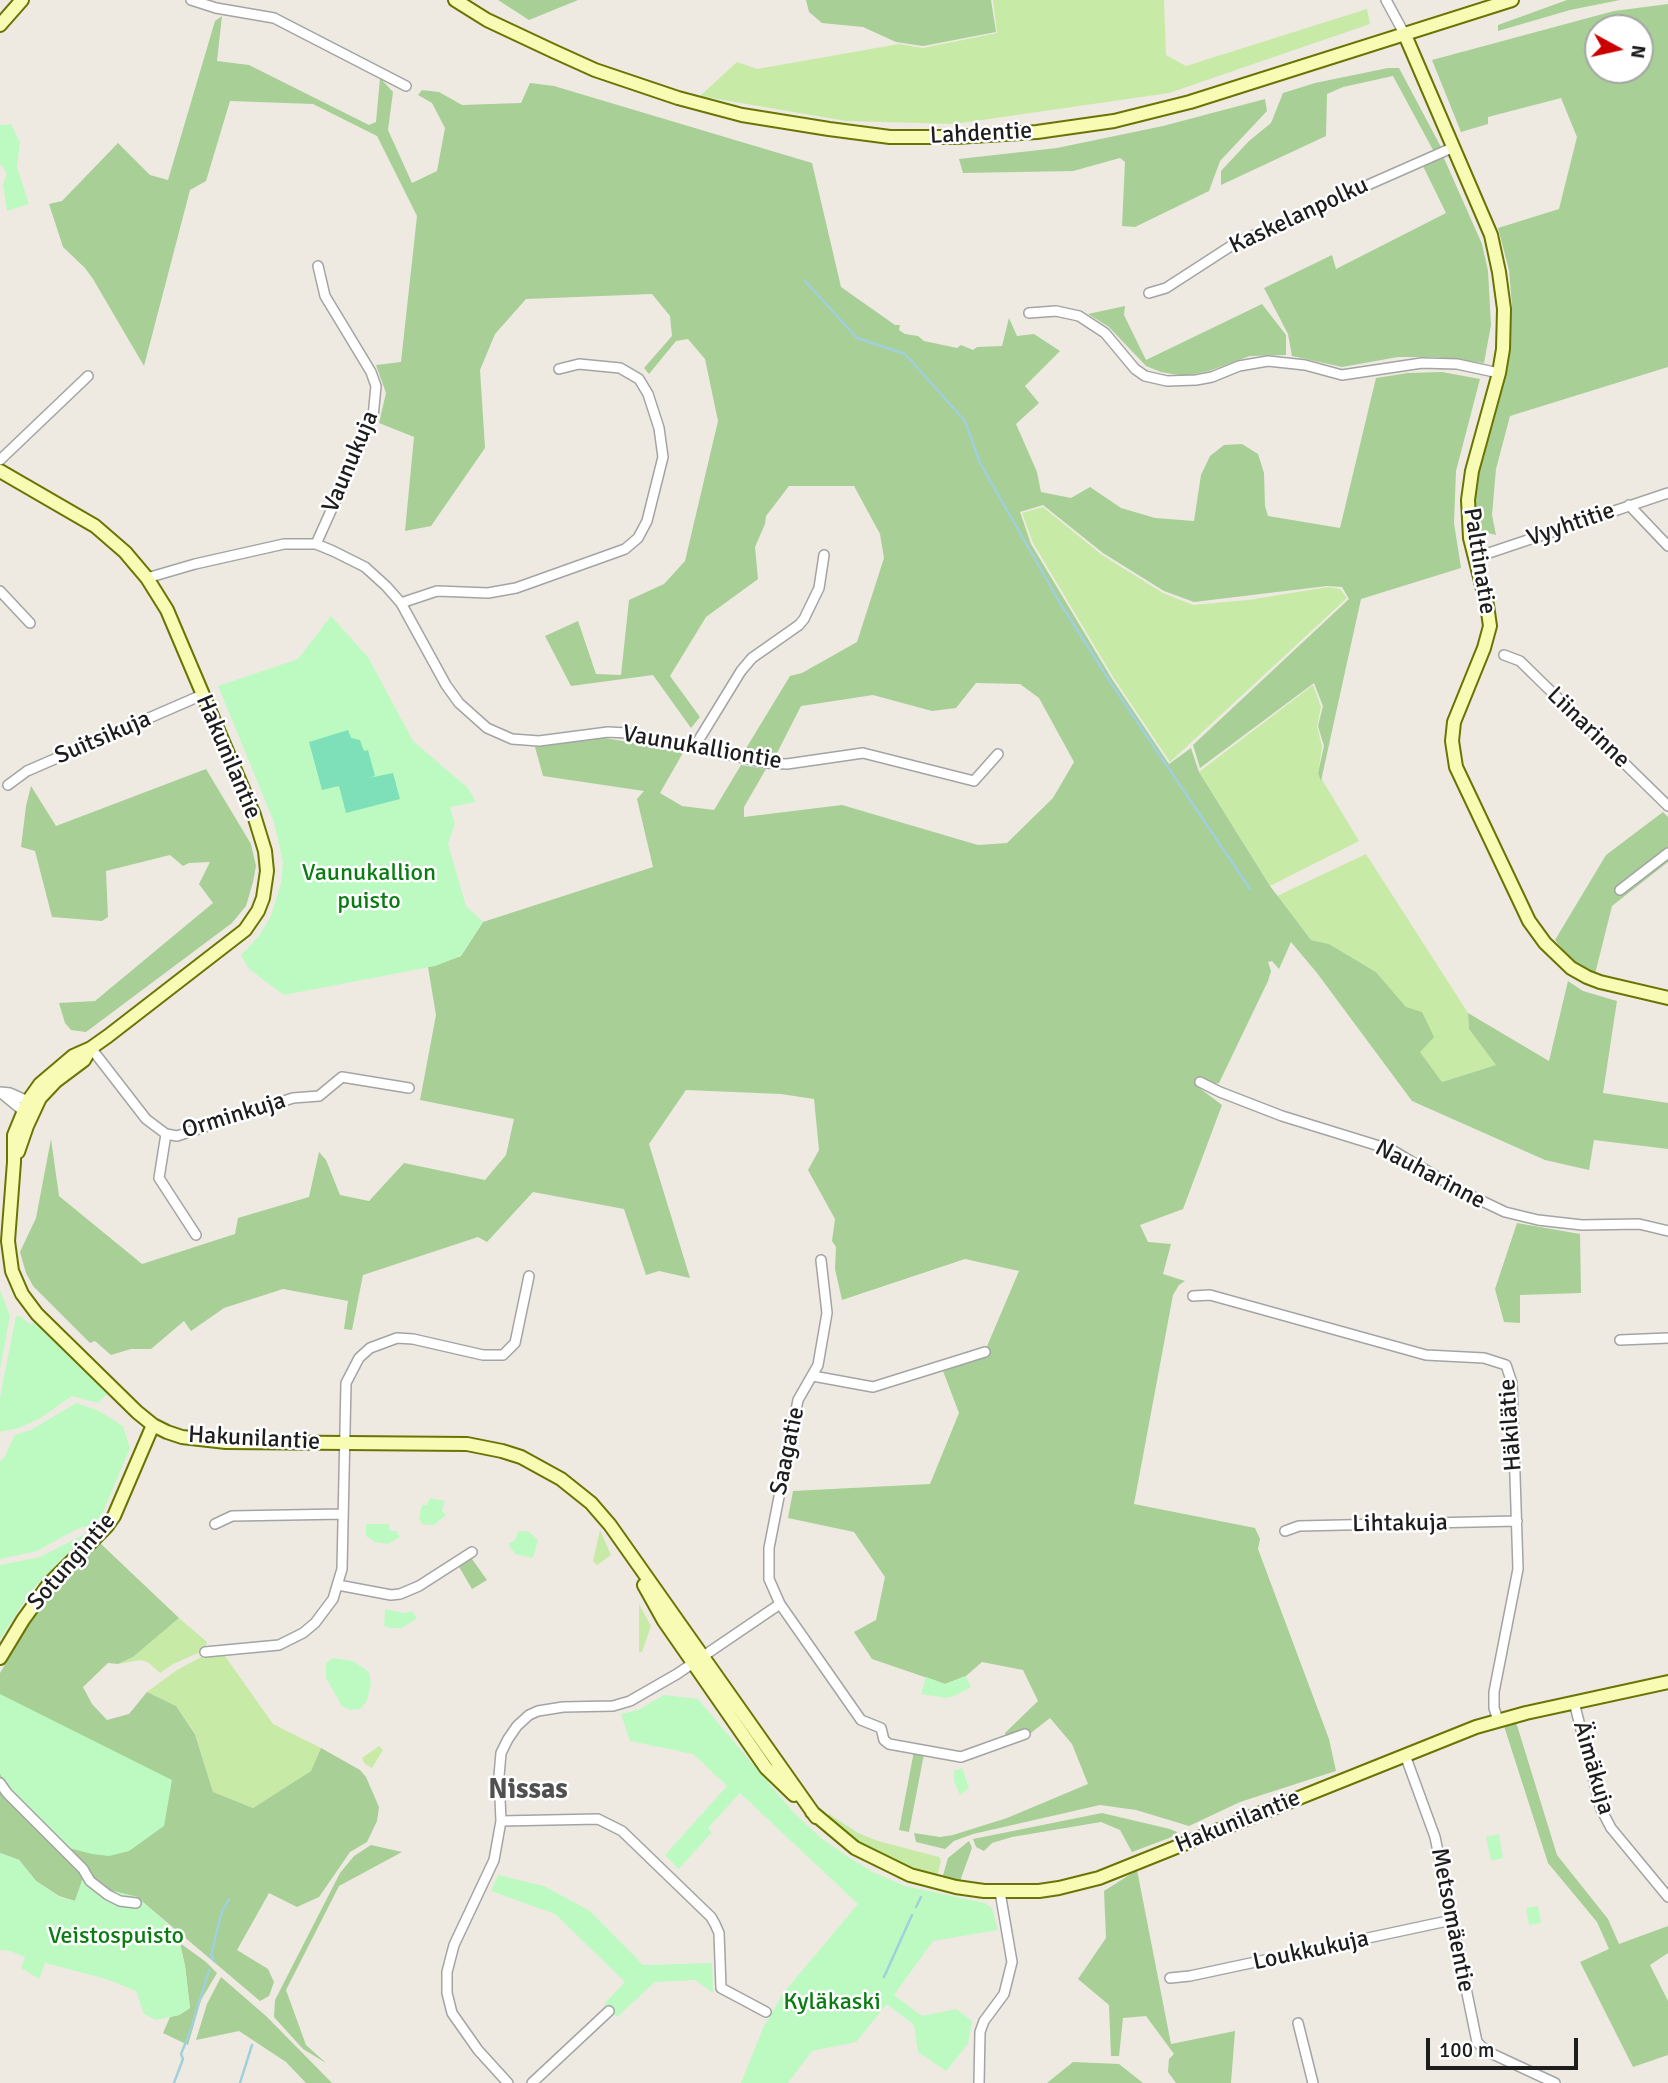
<!DOCTYPE html>
<meta charset="utf-8">
<style>
body{margin:0}
#map{position:relative;width:1668px;height:2083px;overflow:hidden;background:#eeeae2;font-family:Signika,sans-serif}
canvas{display:block}
.north{position:absolute;left:1584px;top:14px;width:70px;height:70px;box-sizing:border-box;background:#fff;border:2px solid #a5a5a5;border-radius:50%;rotate:98deg;font-size:19px;font-weight:700;line-height:28px;text-align:center;color:#1d1d1d}
.north::after{content:'';display:block;margin:auto;width:24px;height:32px;background:#ca0001;clip-path:polygon(50% 0,100% 100%,50% 72%,0 100%)}
.scale{position:absolute;left:1426px;top:2038px;width:152px;height:32px;box-sizing:border-box;border:4px solid #1d1d1d;border-top:0;padding-left:9px;font-size:21px;line-height:24px;white-space:nowrap;color:#1d1d1d;-webkit-text-stroke:5px #fff;paint-order:stroke}
</style>
<div id="map">
<canvas width="1668" height="2083"></canvas>
<div class="north">N</div>
<div class="scale">100 m</div>
</div>
<script>
const c = document.querySelector('canvas').getContext('2d');
c.lineJoin = 'round';
function paint(path, color) {
  c.fillStyle = color;
  c.fill(path, 'evenodd');
}
function poly(rows) {
  const path = new Path2D();
  for (const r of rows) {
    path.moveTo(r[0], r[1]);
    for (let i = 2; i < r.length; i += 2) path.lineTo(r[i], r[i + 1]);
  }
  return path;
}
function strokePath(path, color, width, dash) {
  c.strokeStyle = color;
  c.lineWidth = width;
  c.lineCap = dash ? 'butt' : 'round';
  c.setLineDash(dash || []);
  c.stroke(path);
}
function drawText(font, color, halo, rows, align = 'center') {
  c.font = font + ' Signika,sans-serif';
  c.lineWidth = 5;
  c.setLineDash([]);
  c.textBaseline = 'middle';
  c.strokeStyle = halo;
  c.fillStyle = color;
  for (const [text, x, y, turn = 0] of rows) {
    c.save();
    c.translate(x, y);
    c.rotate((+turn || 0) * Math.PI / 180);
    c.textAlign = isNaN(turn) ? turn : align;
    if (halo) c.strokeText(text, 0, 0);
    c.fillText(text, 0, 0);
    c.restore();
  }
}
paint(poly([
 [993,0,1164,0,1166,55,1186,66,1367,9,1370,24,1169,93,954,124,846,121,700,96,737,62,757,69,899,44,923,48,997,33],
 [1043,507,1102,555,1163,593,1193,605,1248,600,1328,587,1340,589,1347,598,1170,762,1113,677,1033,543,1022,513],
 [1313,685,1321,707,1317,726,1322,747,1318,773,1359,841,1270,886,1199,772],
 [1366,854,1468,1013,1469,1029,1497,1065,1442,1082,1420,1052,1406,1007,1376,972,1329,944,1311,940,1277,896],
 [600,1530,611,1555,597,1565,593,1561],
 [639,1604,651,1626,642,1652,639,1652],
 [179,1618,207,1642,205,1650,173,1664,160,1673,149,1663,141,1660,118,1664,133,1657],
 [205,1655,225,1656,273,1724,321,1748,311,1771,253,1808,213,1792,195,1733,176,1706,147,1692,177,1670],
 [379,1746,383,1750,372,1768,365,1764,362,1758],
 [829,1814,858,1833,878,1841,939,1857,941,1861,937,1877,897,1864,857,1842,826,1817]
]), '#c8eaa7');
paint(poly([
 [498,0,578,0,529,20],
 [806,0,991,0,996,32,923,46,896,42,863,27,822,23,809,12],
 [1567,0,1620,0,1570,10,1498,31,1498,25],
 [1668,4,1668,367,1510,416,1496,469,1492,515,1496,535,1476,530,1473,501,1476,472,1508,352,1512,306,1509,270,1498,228,1559,209,1577,137,1561,98,1488,117,1488,124,1461,132,1432,60,1614,11],
 [1598,28,1640,28,1640,70,1598,70],
 [222,16,217,61,249,65,369,125,376,122,380,78,393,92,388,130,412,183,437,171,445,128,432,103,418,95,422,90,439,92,462,105,521,103,530,83,554,86,812,163,841,287,895,325,900,325,899,330,905,334,918,336,924,341,957,348,961,345,973,350,977,347,1002,346,1009,318,1017,336,1034,334,1060,351,1025,386,1039,403,1016,424,1037,472,1041,492,1071,498,1090,487,1121,508,1155,518,1194,521,1201,475,1210,456,1224,445,1242,444,1258,454,1264,473,1265,506,1268,516,1340,528,1376,378,1408,373,1442,372,1480,379,1456,471,1454,523,1461,568,1361,599,1321,781,1318,773,1324,746,1318,726,1323,706,1314,683,1200,768,1193,745,1349,599,1342,587,1327,586,1194,602,1164,591,1103,553,1043,505,1020,512,1031,544,1112,679,1169,764,1191,748,1199,772,1270,886,1311,940,1329,944,1376,972,1406,1007,1422,1012,1434,1037,1420,1052,1442,1082,1496,1065,1469,1029,1468,1013,1549,1061,1568,981,1583,991,1617,1001,1603,1093,1668,1103,1668,1149,1594,1140,1589,1170,1545,1160,1412,1101,1317,973,1291,942,1279,969,1272,961,1268,962,1271,971,1268,981,1219,1083,1198,1087,1222,1105,1183,1209,1140,1225,1148,1242,1171,1244,1163,1274,1185,1281,1179,1285,1173,1295,1134,1504,1255,1528,1260,1539,1258,1549,1329,1739,1336,1771,1240,1802,1189,1826,1136,1810,1100,1805,973,1834,954,1841,945,1849,916,1842,914,1833,940,1837,953,1835,1007,1818,1088,1784,1072,1744,1050,1718,1027,1736,1008,1743,1005,1733,1038,1701,1023,1670,982,1662,966,1676,945,1684,872,1659,854,1632,876,1620,885,1577,854,1532,788,1518,793,1491,930,1484,959,1413,943,1371,982,1358,1019,1271,965,1259,842,1300,835,1269,836,1247,832,1241,835,1219,808,1170,819,1150,814,1099,781,1094,686,1090,649,1144,690,1278,659,1271,646,1275,624,1209,533,1192,487,1242,478,1237,363,1275,352,1330,344,1329,348,1301,283,1289,224,1308,191,1331,184,1321,151,1349,131,1349,111,1355,95,1341,90,1343,33,1286,26,1273,20,1252,36,1218,51,1139,59,1196,142,1264,235,1234,238,1218,309,1197,319,1152,326,1160,340,1195,369,1201,404,1163,485,1180,506,1155,514,1119,420,1100,436,1015,428,967,461,956,483,922,653,867,637,799,644,791,543,776,535,747,604,738,684,751,660,793,682,806,714,810,741,765,766,769,744,807,744,817,842,805,978,845,1007,843,1053,798,1074,762,1039,698,1020,684,976,683,956,708,932,711,873,695,801,706,777,753,745,750,790,676,802,673,857,642,884,558,880,534,854,486,789,486,766,516,765,524,755,547,758,579,706,617,670,676,700,717,691,728,653,675,571,686,545,636,578,621,596,674,621,675,629,600,664,584,685,561,718,421,705,359,688,339,676,341,649,374,644,368,672,336,670,316,652,294,526,299,495,334,480,370,485,448,431,526,405,531,414,437,379,423,386,393,376,365,401,362,417,216,377,136,313,104,230,101,206,181,190,190,144,366,93,279,85,268,63,247,49,204,62,201,118,143,150,175,168,180,215,21],
 [1388,68,1399,68,1441,147,1433,150,1393,76,1343,87,1327,94,1326,136,1221,185,1221,171,1249,141,1271,123,1283,93,1315,83],
 [1265,99,1267,111,1220,161,1209,191,1135,227,1122,226,1125,162,1120,158,1073,171,963,173,959,159,1057,148,1163,126],
 [1443,156,1482,244,1488,271,1491,325,1484,363,1435,357,1398,357,1342,367,1292,356,1288,334,1264,288,1332,255,1336,269,1446,213,1423,166],
 [1262,304,1286,335,1286,355,1250,356,1209,371,1184,376,1161,372,1146,366,1109,327,1088,314,1125,306,1124,315,1146,360],
 [206,769,251,844,256,866,253,882,246,906,232,923,86,1032,71,1030,65,1023,59,1003,95,1001,213,903,199,884,210,862,189,863,183,866,170,855,106,871,108,917,102,921,52,917,35,851,21,847,26,806,31,786,56,826],
 [1663,812,1668,817,1668,862,1612,906,1595,974,1572,961,1555,940,1606,855],
 [1517,1223,1580,1234,1581,1293,1520,1295,1520,1323,1504,1322,1495,1289],
 [100,1543,179,1618,133,1657,118,1664,108,1663,83,1687,92,1704,107,1720,129,1714,147,1692,176,1706,195,1734,213,1792,253,1808,311,1771,321,1748,360,1770,366,1777,379,1807,377,1821,367,1842,350,1852,319,1897,297,1907,269,1893,237,1950,268,1969,274,1982,269,1996,260,2001,137,1897,109,1890,95,1879,87,1867,75,1901,59,1896,36,1881,19,1860,0,1853,0,1673,40,1605],
 [468,1559,472,1559,487,1580,472,1589,458,1565],
 [1516,1722,1557,1855,1608,1919,1619,1944,1668,1926,1668,1953,1650,1965,1668,2001,1668,2055,1633,2067,1580,1962,1609,1949,1597,1922,1548,1863,1504,1726],
 [914,1751,924,1754,909,1832,899,1830],
 [1102,1813,1170,1829,1177,1832,1177,1835,1132,1852,1120,1830,1101,1822,1012,1837,992,1843,984,1851,976,1847,973,1839],
 [969,1841,972,1848,960,1881,942,1879,948,1858],
 [371,1845,402,1852,339,1886,286,1990,306,2045,326,2063,303,2049,274,2017,275,2000,340,1873,354,1856],
 [1137,1870,1171,2044,1235,2031,1231,2083,1176,2083,1168,2072,1169,2059,1174,2054,1146,2016,1123,2018,1119,2056,1111,2056,1109,2005,1078,1979,1106,1938,1104,1891],
 [180,1943,206,1962,217,1973,201,2000,188,2045,163,2033,170,2017,179,2015,190,2008,185,1966],
 [221,1977,266,2016,332,2083,306,2083,286,2062,239,2031,196,2040,207,2004],
 [1073,2062,1119,2064,1143,2083,1047,2083]
]), '#a7cf96');
paint(poly([
 [11,124,20,142,17,167,29,204,7,211,3,184,7,173,0,164,0,125],
 [331,616,368,657,413,741,468,788,476,802,450,807,455,824,448,844,466,906,483,922,461,956,435,966,284,995,249,969,241,955,259,936,271,916,281,883,283,862,274,822,218,686,298,659],
 [0,1290,10,1316,0,1369],
 [16,1316,20,1316,31,1325,34,1322,109,1392,98,1403,72,1396,39,1419,19,1428,0,1432,0,1397],
 [76,1403,97,1410,123,1426,130,1448,104,1510,95,1524,77,1529,37,1551,0,1559,0,1461,4,1458,15,1435,31,1430],
 [430,1498,445,1501,442,1510,446,1515,434,1525,422,1524,419,1518,422,1505,427,1505],
 [366,1524,389,1524,390,1531,396,1531,400,1537,388,1544,375,1542,366,1536],
 [523,1531,529,1532,538,1540,533,1558,515,1554,508,1544,515,1540,518,1532],
 [87,1533,32,1590,0,1639,0,1565,40,1557],
 [385,1609,404,1613,412,1611,417,1618,402,1628,391,1628,384,1626],
 [333,1658,353,1661,369,1672,371,1683,367,1701,360,1709,350,1710,342,1706,326,1678,326,1663],
 [966,1676,971,1687,954,1696,946,1698,921,1694,926,1677,945,1684],
 [0,1694,172,1780,164,1826,129,1851,109,1856,92,1854,69,1848,17,1799,0,1774],
 [664,1695,698,1699,794,1813,821,1838,848,1857,873,1872,905,1886,985,1903,992,1908,998,1930,933,1941,894,1995,922,2016,956,2009,972,2021,968,2044,946,2071,918,2052,914,2025,887,2004,856,2042,812,2051,788,2083,741,2083,763,2028,784,1992,858,1904,740,1793,708,1828,712,1832,679,1869,665,1855,727,1786,693,1754,630,1741,621,1714,638,1710],
 [962,1768,969,1788,960,1795,954,1781,954,1771],
 [1499,1834,1503,1858,1491,1861,1486,1837],
 [0,1853,19,1860,36,1881,59,1897,75,1901,87,1866,95,1879,109,1890,137,1897,177,1932,185,1966,190,2008,179,2015,156,2020,144,2014,136,1991,106,1979,45,1963,39,1979,21,1968,25,1957,10,1951,0,1950],
 [498,1875,544,1886,590,1911,643,1965,712,1963,713,1993,695,1980,655,1982,617,2017,604,2004,625,1982,555,1914,491,1891],
 [1538,1906,1541,1923,1529,1925,1526,1908]
]), '#bdfac2');
paint(poly([
 [348,730,351,738,360,740,364,751,368,750,375,776,369,778,393,773,400,799,346,813,339,786,322,790,309,742]
]), '#7ee0b9');
strokePath(poly([
 [805,281,857,338,905,354,965,421,980,463,1060,603,1111,683,1250,889],
 [916,1907,921,1897],
 [214,1961,211,1956,214,1943,222,1911,229,1899],
 [884,1977,912,1915],
 [174,2083,183,2059,181,2054,190,2032,209,1970],
 [240,2083,252,2045]
]), '#a1d0dd', 2.5);
const street = poly([
 [191,0,216,8,274,18,406,86],
 [1386,0,1405,35],
 [1149,293,1166,288,1234,244,1454,147],
 [1029,313,1056,311,1079,316,1105,333,1135,369,1145,376,1167,381,1196,380,1212,377,1239,366,1268,361,1305,365,1342,375,1422,363,1457,364,1499,373],
 [0,460,88,376],
 [1629,505,1668,546],
 [316,544,373,417,376,386,371,372,325,296,318,266],
 [1474,558,1668,493],
 [147,578,195,564,284,544,316,544,333,551,365,567,386,586,401,603,446,685,459,703,487,728,512,739,539,741,608,732,627,733,766,763,787,764,863,753,974,781,998,754],
 [0,591,30,623],
 [401,603,437,591,488,593,516,588,614,553,625,549,638,538,647,521,663,457,659,428,648,394,639,379,620,368,579,364,559,369],
 [1504,655,1520,661,1668,806],
 [695,746,741,671,752,658,799,625,804,619,819,588,824,555],
 [8,785,27,771,202,695],
 [1620,890,1668,853],
 [91,1048,146,1119,166,1134,177,1136,293,1098,319,1096,342,1077,409,1088],
 [1200,1082,1220,1092,1282,1116,1392,1150,1461,1191,1505,1212,1538,1220,1582,1225,1639,1224,1668,1231],
 [0,1092,22,1110,28,1110],
 [0,1092,10,1093,28,1101,31,1105],
 [166,1134,159,1178,196,1235],
 [821,1260,827,1313,818,1365,798,1400,769,1548,769,1579,780,1604,861,1720,881,1728,884,1740,889,1744,961,1757,1025,1734],
 [1193,1296,1210,1295,1426,1355,1484,1358,1506,1365,1512,1383,1518,1569,1494,1692,1494,1708,1498,1720],
 [1620,1340,1668,1338],
 [813,1376,873,1387,985,1352],
 [215,1524,232,1516,343,1514],
 [1285,1531,1299,1526,1517,1521],
 [338,1585,391,1595,400,1594,419,1586,472,1552],
 [205,1652,279,1645,303,1633,315,1623,333,1599,342,1569,346,1383,359,1358,370,1348,397,1338,413,1339,483,1355,503,1355,515,1343,529,1276],
 [1574,1702,1601,1809,1611,1828,1668,1897],
 [1405,1755,1435,1837,1477,2042,1486,2051,1555,2083],
 [0,1783,7,1793,83,1869,90,1881,108,1895,120,1901,136,1903],
 [501,1821,598,1819,622,1831,711,1917,715,1924,719,1933,721,1988,766,2012],
 [1170,1978,1190,1976,1452,1920],
 [1298,2023,1313,2083],
 [508,2083,478,2050,452,2013,447,1993,447,1972,454,1945,494,1860,501,1821,499,1776,501,1753,508,1739,517,1726,529,1715,538,1711,563,1707,613,1706,630,1701,677,1674,780,1604],
 [532,2083,609,2011],
 [979,2083,980,2032,984,2021,1004,1994,1012,1962,1000,1892]
]);
const secondary = poly([
 [455,0,487,20,553,51,595,70,678,98,742,115,829,129,890,137,956,137,1037,132,1114,121,1190,102,1512,0],
 [0,25,22,0],
 [1405,35,1491,235,1499,272,1504,309,1503,349,1499,373,1472,471,1468,500,1470,538,1487,605,1490,626,1484,648,1454,722,1452,741,1456,767,1529,921,1545,943,1571,968,1587,977,1600,982,1668,998],
 [0,471,95,526,125,552,147,578,167,610,254,815,265,851,267,871,263,898,258,911,245,930,108,1036,91,1048,73,1056,40,1084,28,1101,14,1135,14,1162,8,1241,12,1271,22,1294,37,1314,137,1412,153,1425,167,1432,182,1437,226,1442,467,1444,502,1451,521,1457,561,1479,591,1503,610,1525,816,1817],
 [18,1152,27,1126,40,1098,56,1081,84,1060,91,1048],
 [644,1585,664,1621,766,1768,794,1795],
 [0,1658,23,1620,49,1584,107,1526,114,1516,153,1425],
 [812,1812,855,1848,910,1875,956,1887,984,1891,1039,1891,1059,1888,1099,1878,1476,1727,1526,1713,1668,1682]
]);
strokePath(street, '#a4a4a4', 12);
strokePath(secondary, '#697503', 16);
strokePath(street, '#fff', 9);
strokePath(secondary, '#f7fbb4', 12);
drawText('24px', '#1d1d1d', '#fff', [
 ["Lahdentie",981,134,-3],
 ["Kaskelanpolku",1299,216,-25],
 ["Vaunukuja",351,462,-67],
 ["Vyyhtitie",1571,525,-19],
 ["Palttinatie",1479,561,81],
 ["Liinarinne",1588,728,44],
 ["Suitsikuja",103,738,-23],
 ["Vaunukalliontie",702,748,10],
 ["Hakunilantie",228,757,67],
 ["Orminkuja",234,1116,-17],
 ["Nauharinne",1430,1175,28],
 ["Häkilätie",1511,1425,-94],
 ["Hakunilantie",254,1439,3],
 ["Saagatie",788,1451,-78],
 ["Lihtakuja",1400,1524,-1],
 ["Sotungintie",72,1562,-49],
 ["Äimäkuja",1593,1768,74],
 ["Hakunilantie",1238,1822,-22],
 ["Metsomäentie",1452,1920,79],
 ["Loukkukuja",1311,1951,-12]
]);
drawText('24px', '#097d12', '#fff', [
 ["Vaunukallion",369,874],
 ["puisto",369,902],
 ["Veistospuisto",116,1937],
 ["Kyläkaski",832,2003]
]);
drawText('bold 28px', '#505050', '#fff', [
 ["Nissas",528,1791]
]);
</script>
